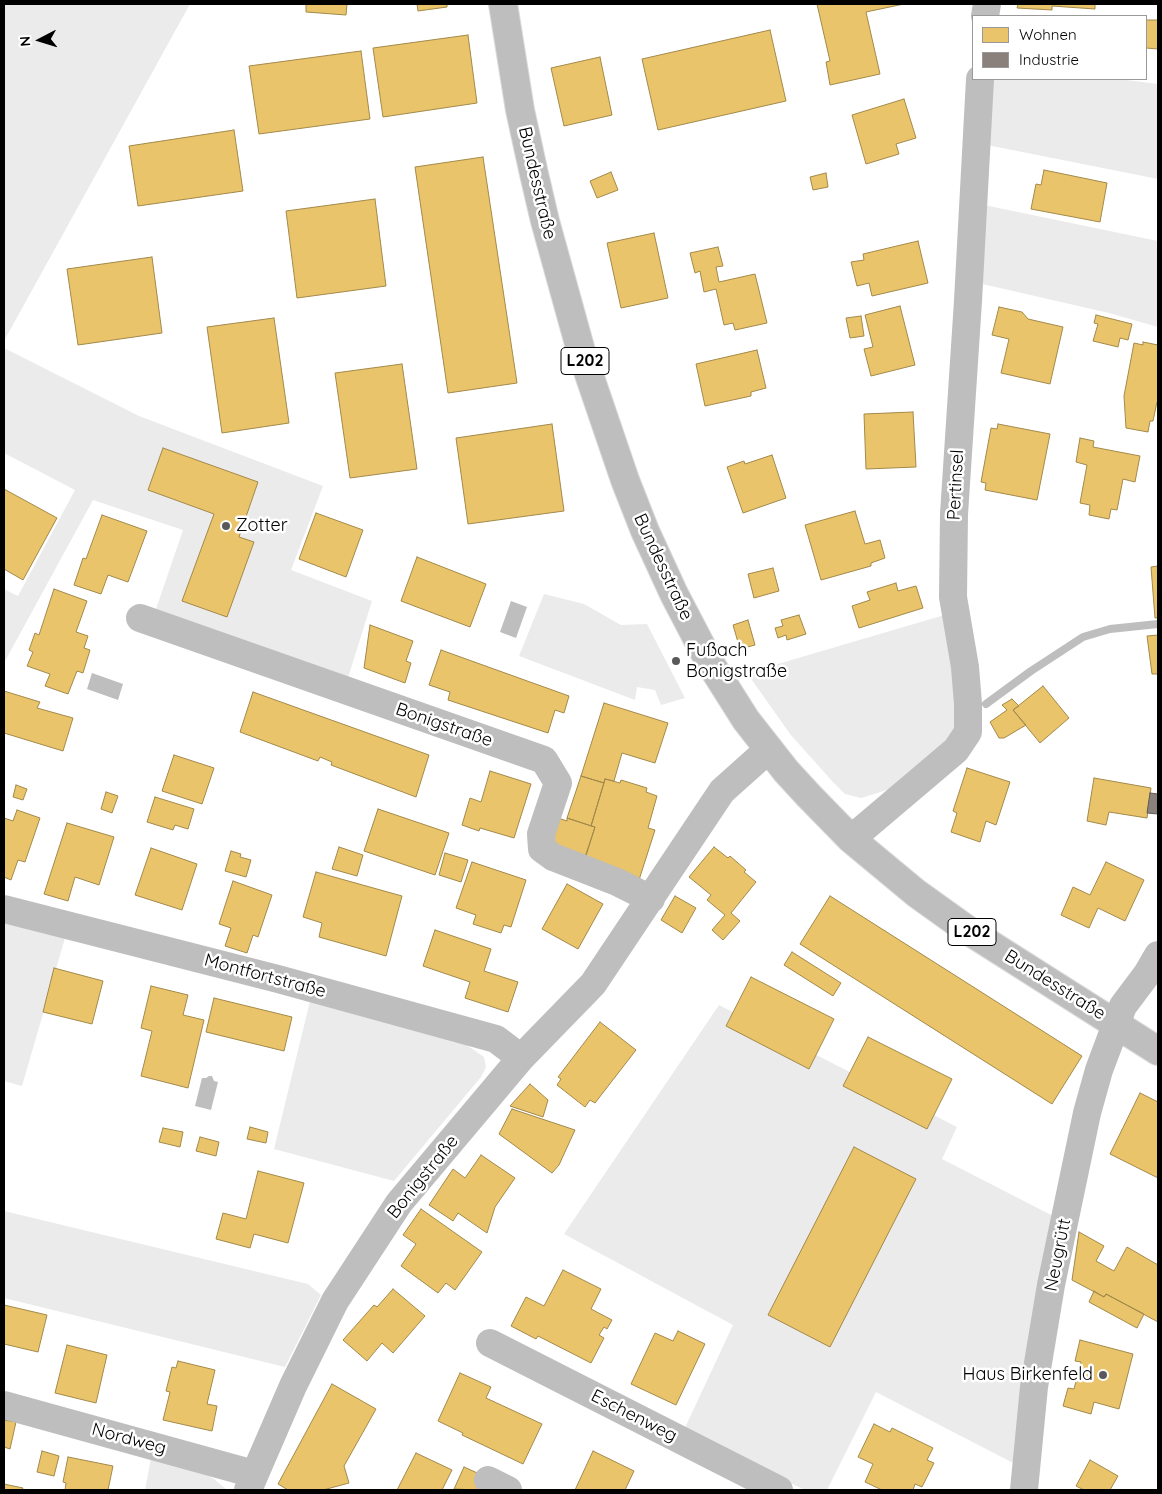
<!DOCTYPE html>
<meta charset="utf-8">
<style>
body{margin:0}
#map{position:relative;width:1162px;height:1494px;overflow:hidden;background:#fff;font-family:Quicksand,sans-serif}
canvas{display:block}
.frame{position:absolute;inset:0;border:5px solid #000;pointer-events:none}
.legend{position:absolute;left:972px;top:15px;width:175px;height:65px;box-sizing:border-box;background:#fff;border:1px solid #999;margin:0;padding:6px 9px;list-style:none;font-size:15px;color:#000}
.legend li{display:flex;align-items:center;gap:10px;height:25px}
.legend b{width:25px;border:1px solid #999}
.north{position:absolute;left:15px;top:15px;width:50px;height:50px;-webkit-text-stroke:4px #fff;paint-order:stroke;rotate:265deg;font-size:14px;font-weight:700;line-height:20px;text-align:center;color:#000}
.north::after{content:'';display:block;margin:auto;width:18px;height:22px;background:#000;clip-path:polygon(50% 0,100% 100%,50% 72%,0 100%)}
</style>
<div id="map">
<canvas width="1162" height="1494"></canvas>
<div class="frame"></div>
<ul class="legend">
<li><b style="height:14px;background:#e9c46a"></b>Wohnen</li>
<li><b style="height:14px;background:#8a817c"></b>Industrie</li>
</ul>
<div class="north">N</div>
</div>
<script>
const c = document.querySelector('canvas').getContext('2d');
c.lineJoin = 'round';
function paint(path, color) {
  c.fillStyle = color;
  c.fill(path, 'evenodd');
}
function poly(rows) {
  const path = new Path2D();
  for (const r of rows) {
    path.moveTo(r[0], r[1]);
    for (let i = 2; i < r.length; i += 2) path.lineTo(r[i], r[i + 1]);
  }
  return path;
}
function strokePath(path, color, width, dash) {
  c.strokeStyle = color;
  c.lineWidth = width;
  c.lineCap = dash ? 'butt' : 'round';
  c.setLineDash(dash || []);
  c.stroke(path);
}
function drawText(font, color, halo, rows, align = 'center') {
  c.font = font + ' Quicksand,sans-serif';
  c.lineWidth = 5;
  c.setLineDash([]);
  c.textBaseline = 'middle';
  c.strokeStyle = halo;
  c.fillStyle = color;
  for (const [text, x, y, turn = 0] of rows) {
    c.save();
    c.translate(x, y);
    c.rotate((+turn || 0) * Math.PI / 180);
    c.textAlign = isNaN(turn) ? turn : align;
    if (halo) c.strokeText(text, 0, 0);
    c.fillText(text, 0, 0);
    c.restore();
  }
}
paint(poly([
 [4,4,190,4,4,341],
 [991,79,1118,79,1158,84,1158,179,987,145],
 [984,205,1158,241,1158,327,1109,313,978,283],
 [4,348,139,416,323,486,291,570,372,601,348,678,155,612,183,530,93,500,4,663,4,589,18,596,75,490,4,453],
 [544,594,584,604,621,625,647,624,685,698,661,705,655,690,637,687,635,700,519,656],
 [948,614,959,706,954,733,942,748,890,789,861,798,845,794,832,781,790,734,747,673],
 [4,923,65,938,22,1086,4,1081],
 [310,1001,461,1041,484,1057,486,1067,481,1077,394,1181,274,1149],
 [719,1005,957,1127,942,1159,1055,1217,1017,1465,876,1392,827,1490,805,1490,683,1432,733,1325,564,1234],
 [4,1211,308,1284,321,1295,285,1367,4,1298],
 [151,1458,199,1470,214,1479,227,1490,145,1490]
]), '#ebebeb');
paint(poly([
 [511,601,527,607,516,638,500,632],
 [92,673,123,684,118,700,87,689],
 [209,1076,212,1076,214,1081,218,1082,211,1110,195,1106,202,1078,206,1078]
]), '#bebebe');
const homes = poly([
 [306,4,347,4,346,15,306,12,306,4],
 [417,4,447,4,447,7,418,11,417,4],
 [817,4,904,4,866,12,880,74,830,85,826,62,830,61,817,4],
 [1018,4,1095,4,1095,9,1052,6,1052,10,1017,8,1018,4],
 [1146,20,1158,20,1158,49,1146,48,1146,20],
 [770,30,786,101,658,130,642,59,770,30],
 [468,35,477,103,383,117,373,48,468,35],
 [361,51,370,119,259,134,249,66,361,51],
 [600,57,612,115,564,126,551,68,600,57],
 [904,99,916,138,896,144,899,154,866,164,852,115,904,99],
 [234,130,243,191,138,206,129,146,234,130],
 [483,157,517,383,448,393,415,167,483,157],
 [1044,170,1107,183,1100,222,1031,209,1036,184,1041,185,1044,170],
 [611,172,618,190,597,198,590,181,611,172],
 [826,173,828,187,813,190,810,177,826,173],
 [375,199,386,286,297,298,286,211,375,199],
 [654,233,668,298,621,308,607,243,654,233],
 [918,241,928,283,872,296,869,283,857,286,851,262,864,260,863,254,918,241],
 [718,247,723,266,716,267,719,282,755,274,767,323,735,330,733,323,724,325,716,289,704,292,700,271,695,273,690,253,718,247],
 [152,257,162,333,78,345,67,269,152,257],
 [900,306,915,365,871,376,864,349,873,347,865,315,900,306],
 [999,307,1022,312,1028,319,1063,327,1050,384,1001,373,1009,339,992,335,999,307],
 [1096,315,1132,324,1128,340,1120,338,1118,347,1093,341,1098,324,1094,323,1096,315],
 [861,316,864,336,850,338,846,318,861,316],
 [274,318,289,423,222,433,207,327,274,318],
 [1143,342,1158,345,1158,403,1157,402,1153,421,1150,421,1148,432,1126,428,1124,396,1134,343,1143,345,1143,342],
 [757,350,766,388,751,392,751,396,705,406,696,364,757,350],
 [402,364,417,469,350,478,335,373,402,364],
 [913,412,916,467,866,469,864,414,913,412],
 [552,424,564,511,468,524,456,438,552,424],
 [998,424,1050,434,1037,500,985,490,986,483,981,482,991,428,997,429,998,424],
 [1080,438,1094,441,1093,447,1140,456,1135,482,1123,479,1117,510,1111,509,1109,519,1089,515,1090,505,1080,503,1087,465,1076,462,1080,438],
 [163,448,258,482,239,537,254,542,227,617,182,601,214,514,148,490,163,448],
 [772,455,786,498,743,513,727,467,744,461,745,464,772,455],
 [4,489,57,518,23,580,4,569,4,489],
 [855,511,865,544,880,540,885,558,871,563,871,566,821,580,805,525,855,511],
 [316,513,363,530,346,577,299,559,316,513],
 [102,515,147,531,128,582,108,575,101,594,74,585,83,558,86,559,102,515],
 [417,557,486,584,470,627,401,601,417,557],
 [1158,566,1158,618,1155,618,1151,567,1158,566],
 [773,568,779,591,754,598,748,574,773,568],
 [896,583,898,591,916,586,923,608,859,628,852,606,870,600,867,592,896,583],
 [54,589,87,601,76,632,88,636,84,648,90,650,83,673,77,671,68,694,45,686,50,674,27,666,33,652,29,650,35,633,39,635,54,589],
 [799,615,806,634,787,640,786,635,778,638,775,628,783,626,781,620,799,615],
 [748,620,755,645,740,649,733,625,748,620],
 [370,625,413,641,406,661,411,663,405,683,364,668,370,625],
 [1158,635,1158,674,1152,674,1147,636,1158,635],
 [441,650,569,696,564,713,555,710,548,733,448,700,450,692,429,685,441,650],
 [1043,686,1069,718,1040,743,1013,710,1043,686],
 [4,691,40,702,37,708,73,718,63,751,4,733,4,691],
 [253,692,429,755,416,797,331,765,332,762,320,757,318,761,240,732,253,692],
 [1012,699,1019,706,1013,710,1026,725,1004,738,999,738,990,722,1007,710,1002,705,1012,699],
 [604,703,668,723,655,763,622,753,614,781,605,779,604,783,581,776,604,703],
 [174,755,214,768,202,804,162,791,174,755],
 [967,768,1010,782,996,825,986,821,980,842,951,832,957,813,953,811,967,768],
 [490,771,531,784,514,838,480,828,479,831,462,825,470,798,481,802,490,771],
 [581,776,604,783,591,826,567,818,581,776],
 [1094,778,1151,788,1147,818,1109,812,1106,825,1087,821,1094,778],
 [605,779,620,783,621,780,647,788,646,792,657,796,648,828,655,830,639,880,583,863,595,827,591,826,605,779],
 [16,785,27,789,23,800,13,797,16,785],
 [106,792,118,796,112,813,101,809,106,792],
 [155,797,194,809,188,829,175,825,173,830,147,822,155,797],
 [378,809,449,833,435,875,364,851,378,809],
 [17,810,40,818,25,862,18,860,11,880,4,877,4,818,13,821,17,810],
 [555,817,567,821,567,818,595,827,585,859,554,844,555,817],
 [67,823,114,837,99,885,75,877,68,901,44,894,67,823],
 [339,847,363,855,357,876,332,869,339,847],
 [714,847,728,858,730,856,746,870,744,872,756,882,731,913,740,921,723,940,712,930,725,915,707,900,711,895,689,877,714,847],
 [151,848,197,864,182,910,135,895,151,848],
 [231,851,241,854,240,857,251,860,246,877,225,871,231,851],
 [445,853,468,860,461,882,439,875,445,853],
 [472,862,526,880,511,927,504,925,501,933,473,924,476,915,456,908,472,862],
 [1106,862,1144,880,1125,921,1098,908,1089,928,1061,915,1073,887,1090,895,1106,862],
 [316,872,402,896,386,956,319,937,322,923,303,917,316,872],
 [233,881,272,895,258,937,253,935,247,953,225,946,231,928,219,924,233,881],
 [567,884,603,904,578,949,542,929,567,884],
 [675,896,696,908,682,933,661,920,675,896],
 [830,896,1082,1056,1052,1104,800,944,830,896],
 [435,930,491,949,484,971,518,982,508,1012,465,998,470,982,423,966,435,930],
 [792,952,841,983,833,996,784,965,792,952],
 [54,968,103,981,92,1024,43,1012,54,968],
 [751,977,834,1019,809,1069,726,1026,751,977],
 [151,986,188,995,183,1015,204,1020,188,1088,141,1076,152,1031,141,1028,151,986],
 [214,998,292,1017,284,1051,206,1032,214,998],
 [600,1022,636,1050,595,1103,590,1100,585,1107,557,1085,561,1079,558,1077,600,1022],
 [868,1037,952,1079,927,1129,843,1086,868,1037],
 [530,1084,548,1100,543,1117,510,1106,530,1084],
 [1140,1093,1158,1102,1158,1178,1110,1154,1140,1093],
 [512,1109,575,1130,559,1165,552,1173,499,1134,512,1109],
 [250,1127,268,1132,266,1143,247,1139,250,1127],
 [163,1128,183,1132,180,1147,159,1142,163,1128],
 [200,1137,219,1142,216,1156,196,1151,200,1137],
 [854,1147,916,1179,830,1347,768,1315,854,1147],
 [481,1155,515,1178,495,1207,487,1233,458,1213,453,1221,429,1205,453,1169,465,1178,481,1155],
 [258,1171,304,1183,288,1243,254,1234,250,1248,216,1239,223,1213,246,1219,258,1171],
 [421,1209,482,1252,455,1290,446,1283,438,1293,401,1266,416,1244,403,1235,421,1209],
 [1079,1232,1104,1246,1096,1261,1114,1271,1127,1247,1158,1265,1158,1322,1106,1294,1104,1297,1072,1280,1079,1232],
 [563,1270,601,1289,591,1309,612,1320,607,1329,604,1327,599,1335,604,1338,591,1363,538,1336,536,1339,511,1326,526,1297,544,1306,563,1270],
 [393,1289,425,1316,393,1353,382,1343,367,1361,343,1340,374,1305,377,1307,393,1289],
 [1094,1291,1104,1297,1106,1294,1144,1314,1137,1328,1089,1302,1094,1291],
 [4,1305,47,1315,38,1352,4,1344,4,1305],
 [678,1331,705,1344,676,1405,631,1384,655,1333,673,1341,678,1331],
 [1080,1340,1133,1354,1119,1409,1094,1402,1091,1414,1063,1406,1068,1388,1074,1389,1081,1362,1075,1361,1080,1340],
 [67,1345,107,1355,96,1403,55,1393,67,1345],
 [178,1361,215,1370,207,1404,217,1406,212,1431,163,1420,170,1392,166,1391,172,1367,176,1368,178,1361],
 [460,1373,491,1387,486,1398,542,1424,523,1464,462,1435,463,1433,438,1421,460,1373],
 [332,1384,376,1409,344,1466,349,1483,323,1490,288,1490,278,1484,332,1384],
 [4,1420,16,1422,10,1449,4,1447,4,1420],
 [874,1424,890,1432,892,1428,933,1448,927,1460,934,1463,922,1487,915,1484,913,1490,882,1490,865,1482,873,1464,858,1457,874,1424],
 [42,1451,59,1456,54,1476,37,1472,42,1451],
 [593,1451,634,1471,625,1490,575,1490,593,1451],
 [416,1453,452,1470,442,1490,397,1490,416,1453],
 [68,1457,113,1466,108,1490,65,1490,66,1483,63,1482,68,1457],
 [1090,1460,1118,1476,1110,1490,1084,1490,1076,1486,1090,1460],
 [464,1467,484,1476,477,1490,454,1489,464,1467],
 [4,1484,23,1488,22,1490,4,1490,4,1484]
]);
paint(homes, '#e9c46a');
strokePath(homes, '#a3894a', 1);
const industry = poly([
 [1150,793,1158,794,1158,814,1147,813,1150,793]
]);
paint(industry, '#8a817c');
strokePath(industry, '#615a57', 1);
strokePath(poly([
 [986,704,1031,671,1083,637,1110,629,1158,624]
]), '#bebebe', 8);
const primary = poly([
 [503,4,520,110,534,174,545,221,581,351,625,480,645,531,674,594,710,663,746,720,786,771,809,796,851,839,916,893,969,931,1158,1051]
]);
strokePath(primary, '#dbdbdb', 30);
strokePath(poly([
 [985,16,987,4],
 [140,618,544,760,558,783,541,834,542,849,553,857,617,882,651,899],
 [851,839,956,750,968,732,968,704,965,667,953,597,954,514,968,301,980,79],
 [4,909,278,979,496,1039,521,1058],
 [490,1343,779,1490],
 [4,1405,254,1474],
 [488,1480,508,1490],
 [248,1490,293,1386,335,1301,399,1203,521,1058,593,984,722,791,769,749],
 [1024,1490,1034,1387,1051,1285,1087,1113,1099,1070,1123,1006,1147,974,1158,955]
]), '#bebebe', 28);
strokePath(primary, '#bebebe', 28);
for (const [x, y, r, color] of [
 [226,526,5,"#595959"],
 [676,661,5,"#595959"],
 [1103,1375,5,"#595959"]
]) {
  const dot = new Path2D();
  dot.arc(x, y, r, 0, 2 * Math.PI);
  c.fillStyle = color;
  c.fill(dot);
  strokePath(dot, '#fff', 2);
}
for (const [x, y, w] of [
 [585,361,48],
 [972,932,48]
]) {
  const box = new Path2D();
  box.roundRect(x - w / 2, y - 13.5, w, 27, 4);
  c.fillStyle = '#fff';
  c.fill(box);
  strokePath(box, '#000', 1);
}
drawText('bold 16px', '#000', null, [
 ["L202",585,361],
 ["L202",972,932]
]);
drawText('18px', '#000', '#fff', [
 ["Bundesstraße",537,183,77],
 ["Pertinsel",956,485,-87],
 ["Bundesstraße",663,567,65],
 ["Bonigstraße",444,725,19],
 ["Montfortstraße",265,976,15],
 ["Bundesstraße",1055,985,32],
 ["Bonigstraße",423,1177,-51],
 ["Neugrütt",1058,1255,-79],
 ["Eschenweg",634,1416,27],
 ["Nordweg",129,1439,15]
]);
drawText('18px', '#000', '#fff', [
 ["Zotter",236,526],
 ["Fußach",686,651],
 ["Bonigstraße",686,672],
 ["Haus Birkenfeld",1093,1375,"right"]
], 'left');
</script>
